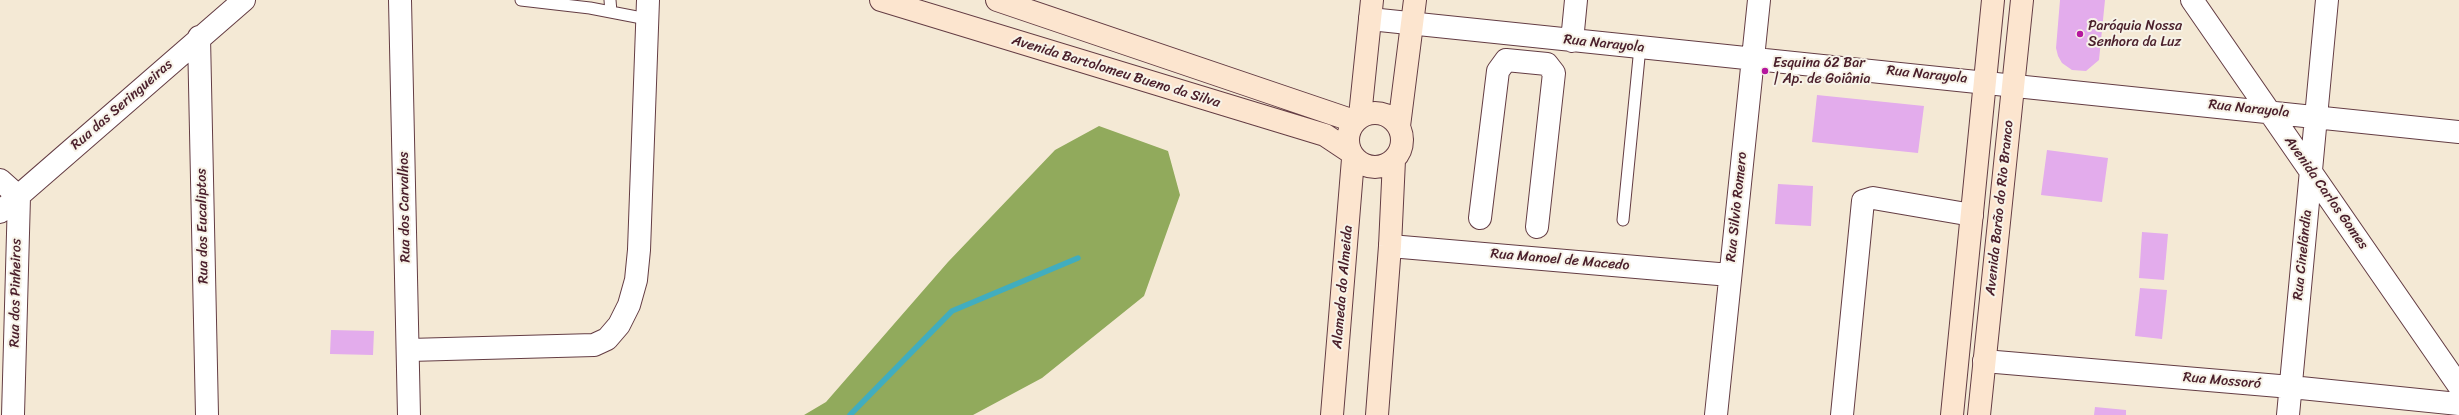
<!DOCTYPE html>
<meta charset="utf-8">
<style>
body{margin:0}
canvas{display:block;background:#f4e9d5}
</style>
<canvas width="2459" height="415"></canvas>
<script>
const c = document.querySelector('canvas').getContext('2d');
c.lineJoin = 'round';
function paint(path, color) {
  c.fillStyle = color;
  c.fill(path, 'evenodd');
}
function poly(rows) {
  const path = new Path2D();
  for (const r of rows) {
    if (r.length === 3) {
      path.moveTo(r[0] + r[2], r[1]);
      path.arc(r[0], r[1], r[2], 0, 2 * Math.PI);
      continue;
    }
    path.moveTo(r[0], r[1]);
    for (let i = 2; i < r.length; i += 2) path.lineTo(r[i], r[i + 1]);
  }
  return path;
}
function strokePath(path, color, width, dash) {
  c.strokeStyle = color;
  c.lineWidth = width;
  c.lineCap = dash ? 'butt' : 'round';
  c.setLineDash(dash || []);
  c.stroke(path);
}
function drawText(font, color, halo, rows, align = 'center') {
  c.font = font + ' Sriracha,sans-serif';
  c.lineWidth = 4;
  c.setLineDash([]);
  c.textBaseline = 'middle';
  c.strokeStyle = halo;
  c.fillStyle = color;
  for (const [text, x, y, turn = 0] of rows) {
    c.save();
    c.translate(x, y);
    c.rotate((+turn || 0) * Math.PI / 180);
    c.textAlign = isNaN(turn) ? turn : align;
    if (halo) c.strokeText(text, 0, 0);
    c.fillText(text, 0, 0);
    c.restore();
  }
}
paint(poly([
 [1099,126,1168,151,1180,195,1144,296,1042,378,973,415,804,415,826,402,948,262,1055,150]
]), '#91aa5c');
strokePath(poly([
 [850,415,952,311,1078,258]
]), '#41adbf', 5.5);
paint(poly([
 [2060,0,2105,0,2099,60,2086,71,2072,70,2062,63,2058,56,2056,48],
 [1817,95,1924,106,1918,153,1812,142],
 [2047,150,2108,158,2102,202,2041,195],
 [1778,184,1813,186,1811,226,1775,224],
 [2142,232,2168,234,2164,280,2139,278],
 [2140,288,2167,290,2162,339,2135,336],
 [331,330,374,331,373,355,330,354],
 [2095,407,2126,410,2126,415,2094,415]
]), '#e3acec');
const lane = poly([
 [521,0,590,8,647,19],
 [610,0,611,12],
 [1623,220,1640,47]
]);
const street = poly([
 [400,0,409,415],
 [2192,0,2459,386],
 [1370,19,2459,132],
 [199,37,207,415],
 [1572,41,1576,0],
 [0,180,19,197,13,415],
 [0,212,244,0],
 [1480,218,1498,71,1506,60,1547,64,1554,73,1537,227],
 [1390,246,1730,275],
 [409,350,594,345,607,339,619,325,629,305,636,280,639,250,648,0],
 [1984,361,2291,387,2459,404],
 [1716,415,1759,0],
 [1842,415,1863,201,1873,198,1972,215],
 [2288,415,2327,0]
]);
const secondary = poly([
 [881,0,1325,135,1349,151],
 [997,0,1354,121],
 [1375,140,27],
 [1360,116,1372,0],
 [1399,126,1415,0],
 [1332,415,1353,159],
 [1377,415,1390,246,1394,160],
 [1952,415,1993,0],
 [1979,415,2022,0]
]);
strokePath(lane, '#643d44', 13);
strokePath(street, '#643d44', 24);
strokePath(secondary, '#643d44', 24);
strokePath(lane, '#fff', 11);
strokePath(street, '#fff', 22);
strokePath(secondary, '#fce5cf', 22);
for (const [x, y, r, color] of [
 [2080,34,4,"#b5179e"],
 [1765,71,4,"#b5179e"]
]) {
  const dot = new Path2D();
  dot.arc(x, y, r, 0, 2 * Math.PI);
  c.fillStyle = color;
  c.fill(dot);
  strokePath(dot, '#f7f3e8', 1.5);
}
drawText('14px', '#4a1f2b', '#f7f3e8', [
 ["Paróquia Nossa",2088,26],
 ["Senhora da Luz",2088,42],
 ["Esquina 62 Bar",1773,63],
 ["| Ap. de Goiânia",1773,79]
], 'left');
drawText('14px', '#4a1f2b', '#f7f3e8', [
 ["Rua Narayola",1604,44,6],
 ["Avenida Bartolomeu Bueno da Silva",1116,72,17],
 ["Rua Narayola",1927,75,6],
 ["Rua das Seringueiras",122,105,-41],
 ["Rua Narayola",2249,109,6],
 ["Avenida Carlos Gomes",2326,193,55],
 ["Rua dos Carvalhos",405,207,-91],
 ["Rua Silvio Romero",1737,207,-84],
 ["Avenida Barão do Rio Branco",2000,208,-84],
 ["Rua dos Eucaliptos",203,226,-91],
 ["Rua Cinelândia",2303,255,-84],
 ["Rua Manoel de Macedo",1560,260,5],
 ["Alameda do Almeida",1343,287,-85],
 ["Rua dos Pinheiros",16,293,-89],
 ["Rua Mossoró",2222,381,5]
]);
</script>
